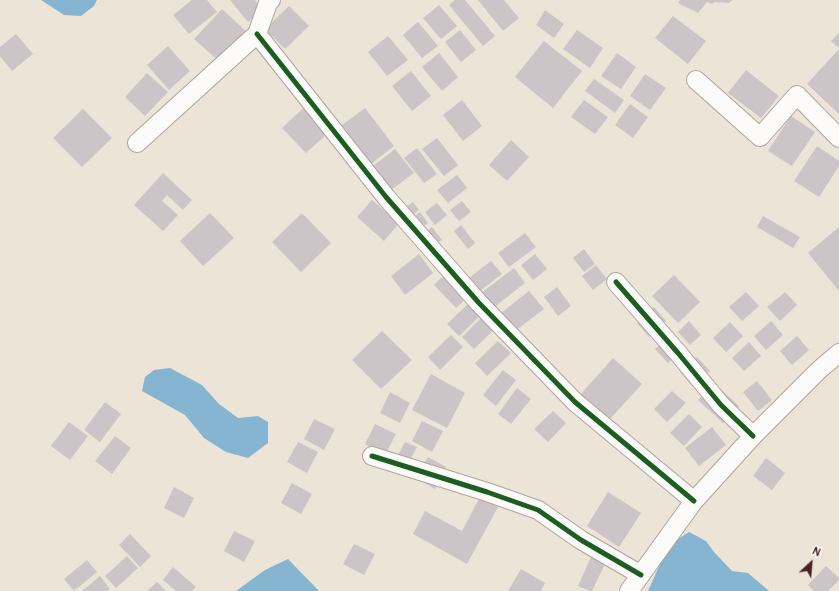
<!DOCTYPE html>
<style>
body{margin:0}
#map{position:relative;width:839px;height:591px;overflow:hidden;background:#ece4d7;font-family:Pangolin,sans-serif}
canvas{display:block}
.north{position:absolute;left:791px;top:543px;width:40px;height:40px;-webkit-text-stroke:3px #fdfcf7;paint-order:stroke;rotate:26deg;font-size:11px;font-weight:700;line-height:16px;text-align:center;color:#4a1f2b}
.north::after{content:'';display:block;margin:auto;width:14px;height:18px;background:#4a1f2b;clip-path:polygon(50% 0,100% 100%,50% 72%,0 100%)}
</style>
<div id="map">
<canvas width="839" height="591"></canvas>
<div class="north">N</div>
</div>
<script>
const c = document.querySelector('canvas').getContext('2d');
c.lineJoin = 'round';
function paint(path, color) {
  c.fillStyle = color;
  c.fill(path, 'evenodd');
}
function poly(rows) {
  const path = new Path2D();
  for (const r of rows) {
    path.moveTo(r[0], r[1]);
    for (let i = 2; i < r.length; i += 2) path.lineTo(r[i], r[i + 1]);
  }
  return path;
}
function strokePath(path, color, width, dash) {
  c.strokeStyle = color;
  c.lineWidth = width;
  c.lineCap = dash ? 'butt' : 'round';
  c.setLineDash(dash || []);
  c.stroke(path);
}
paint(poly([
 [41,0,97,0,94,6,81,16,64,15],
 [170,368,202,385,219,404,238,418,258,416,268,422,268,443,248,458,226,452,204,438,185,415,142,391,145,377,154,370],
 [689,532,706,541,714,552,732,571,748,573,769,591,648,591,661,562,678,539],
 [288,559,319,591,236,591,265,570]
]), '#86b5d2');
paint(poly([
 [192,0,207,0,217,12,189,34,173,15],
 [230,0,255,0,263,10,248,22],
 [455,0,465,0,495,36,483,46,449,5],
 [478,0,504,0,519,18,503,31],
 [680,0,732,0,729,3,715,2,712,4,707,2,698,13,678,3],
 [439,5,457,26,441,39,423,18],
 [289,6,309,26,285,49,265,29],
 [222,9,249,34,222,64,194,39],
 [545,10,564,24,554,38,536,25],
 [673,16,706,41,688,64,655,38],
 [418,22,438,46,422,58,403,35],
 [460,30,476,50,461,62,445,42],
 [577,30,603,48,590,68,563,49],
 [839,33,839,48,831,41],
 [16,34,33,54,12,71,0,56,0,47],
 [388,36,408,60,387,76,368,52],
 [544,41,582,71,553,108,515,77],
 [168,46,190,71,169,90,147,65],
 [838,50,839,51,839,114,807,84],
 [439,53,458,77,442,91,422,67],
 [617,53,636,67,621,89,601,76],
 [746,70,779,96,761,118,728,93],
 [411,71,431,96,412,111,392,86],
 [147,73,168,92,145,116,125,97],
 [645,74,666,88,650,110,630,96],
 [594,79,624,100,615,113,585,91],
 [313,99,337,125,306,153,282,128],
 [462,100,482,126,463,141,443,115],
 [584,100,608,117,595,134,571,117],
 [630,104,648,117,633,138,615,125],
 [365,108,394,146,371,164,342,125],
 [83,109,112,138,82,167,53,138],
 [791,116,815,132,792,166,768,151],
 [437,138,458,165,444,176,422,149],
 [511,140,529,157,507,181,489,165],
 [817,146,839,161,839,166,819,197,794,181],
 [417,148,437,174,424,183,404,158],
 [395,149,414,173,391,190,372,167],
 [163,173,192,200,183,210,167,195,162,201,178,215,163,231,134,205],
 [457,175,467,188,448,203,437,190],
 [372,200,399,223,384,241,357,217],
 [462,201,471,212,459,221,450,210],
 [413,202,419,210,407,219,401,211],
 [437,203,447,215,435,225,425,212],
 [420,212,428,223,414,234,406,223],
 [210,213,234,238,203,266,180,241],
 [302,213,331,243,301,272,272,242],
 [763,216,800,237,793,248,757,227],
 [461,225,475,243,468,249,454,231],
 [432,227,442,240,428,251,418,238],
 [839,227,839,291,808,253],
 [525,233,536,247,509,267,498,253],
 [584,249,595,264,584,272,573,258],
 [419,254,433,273,405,295,391,276],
 [535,254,547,269,533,280,521,265],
 [491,261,502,274,476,294,465,281],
 [596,265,607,279,593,290,582,276],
 [514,268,525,283,493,308,481,293],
 [446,273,469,296,456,308,434,285],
 [674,275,700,302,678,323,652,296],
 [557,287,571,306,558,316,544,297],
 [529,291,544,309,515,331,501,313],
 [746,292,759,306,742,321,729,307],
 [785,292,797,305,780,321,767,307],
 [470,302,482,314,459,336,447,324],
 [654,307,666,321,649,337,637,323],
 [485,314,497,327,474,349,462,337],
 [689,321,701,335,690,345,678,332],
 [771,321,783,335,766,350,754,336],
 [730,322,743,336,726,352,713,338],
 [382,331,412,360,381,389,352,360],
 [672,334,685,348,668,363,655,349],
 [451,335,463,347,440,370,428,357],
 [797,336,809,350,792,365,780,351],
 [498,341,511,353,487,376,475,363],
 [749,342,761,356,744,371,732,358],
 [697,357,710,371,692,386,680,372],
 [613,358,642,384,609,420,580,395],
 [503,370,516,380,496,406,483,395],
 [431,374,465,393,447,428,412,410],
 [757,381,772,400,758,411,743,392],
 [714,383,739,406,723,423,698,400],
 [517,388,531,399,511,424,498,414],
 [672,391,686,403,667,422,654,409],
 [390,392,410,403,400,423,380,413],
 [105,402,121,414,100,442,84,430],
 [553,411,566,423,548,442,534,429],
 [689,414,702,427,684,446,670,433],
 [314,419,335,429,324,450,304,439],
 [422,421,443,431,432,452,412,441],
 [69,422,88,436,70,460,51,446],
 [375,424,396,434,385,455,365,444],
 [712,427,726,445,699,466,685,448],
 [115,436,131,448,112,474,95,461],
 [298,442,318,452,307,473,287,462],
 [405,442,417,447,403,473,392,467],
 [428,457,446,467,435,489,416,478],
 [766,458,785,473,772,490,753,476],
 [292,483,312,494,301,514,281,503],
 [174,487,194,498,184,518,164,508],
 [608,492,641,513,619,547,587,526],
 [480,497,498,507,467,564,413,534,425,511,462,531],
 [234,531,255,541,244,562,224,551],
 [130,534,151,556,140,567,119,545],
 [354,544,375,554,364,575,343,564],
 [127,556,138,568,116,588,105,576],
 [591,557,605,564,592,591,590,591,578,586],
 [87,560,97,572,74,591,64,579],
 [826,566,839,578,839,580,828,591,814,591,808,585],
 [173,567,196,587,192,591,176,591,163,580],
 [521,569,545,583,541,591,508,591],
 [100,576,110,589,107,591,82,591],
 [157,582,166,591,147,591]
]), '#cdc4c8');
const street = poly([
 [257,34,386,197,479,303,575,402,694,501],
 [696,80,760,137,797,95,839,138],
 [137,143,257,34,268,3,271,0],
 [616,282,678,353,721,405,753,436],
 [372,456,487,492,538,510,581,540,641,575],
 [629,591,694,501,753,436,819,370,839,353]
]);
strokePath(street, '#aea49e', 20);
strokePath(street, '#fcfbf9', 18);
strokePath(poly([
 [257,34,386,197,479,303,575,402,694,501],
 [616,282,678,353,721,405,753,436],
 [372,456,487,492,538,510,581,540,641,575]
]), '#1b5e20', 5);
</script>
